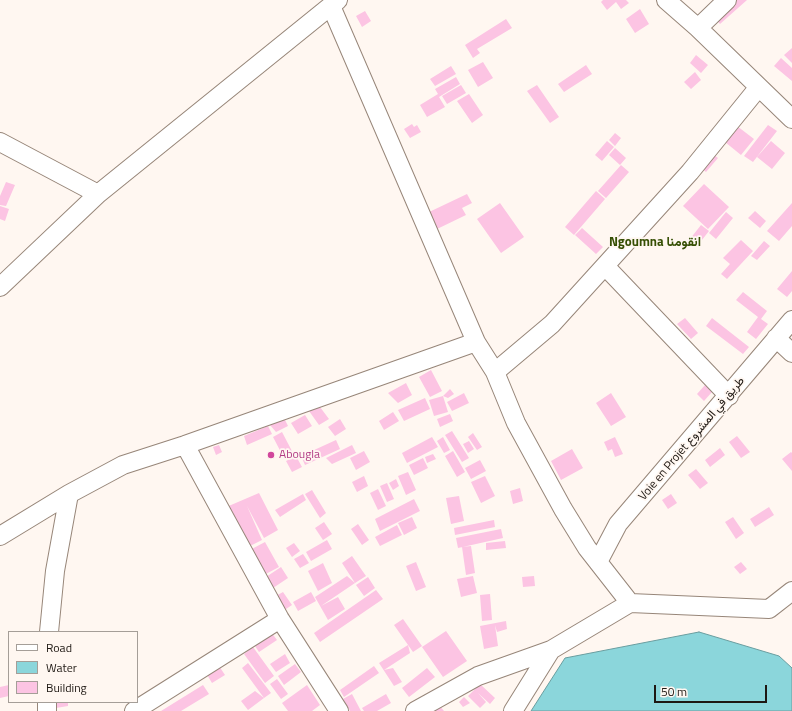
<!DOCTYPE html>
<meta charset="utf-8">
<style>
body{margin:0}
#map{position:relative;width:792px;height:711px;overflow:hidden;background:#fff7f1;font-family:"Titillium Web",sans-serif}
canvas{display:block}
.legend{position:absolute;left:8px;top:631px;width:130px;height:72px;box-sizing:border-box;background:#fff7f1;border:1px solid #a59e98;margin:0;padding:5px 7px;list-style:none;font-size:12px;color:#1e1813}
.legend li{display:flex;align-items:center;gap:8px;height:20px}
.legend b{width:20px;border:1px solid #a59e98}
.scale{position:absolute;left:654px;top:685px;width:113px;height:18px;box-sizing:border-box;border:2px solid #1e1813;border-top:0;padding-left:5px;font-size:12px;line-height:14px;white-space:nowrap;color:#1e1813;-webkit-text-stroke:3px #fff7f1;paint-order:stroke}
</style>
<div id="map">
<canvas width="792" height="711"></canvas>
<ul class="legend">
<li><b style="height:5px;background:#fff"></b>Road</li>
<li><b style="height:11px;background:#8bd6db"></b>Water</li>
<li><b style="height:11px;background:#fcc4e3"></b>Building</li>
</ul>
<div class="scale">50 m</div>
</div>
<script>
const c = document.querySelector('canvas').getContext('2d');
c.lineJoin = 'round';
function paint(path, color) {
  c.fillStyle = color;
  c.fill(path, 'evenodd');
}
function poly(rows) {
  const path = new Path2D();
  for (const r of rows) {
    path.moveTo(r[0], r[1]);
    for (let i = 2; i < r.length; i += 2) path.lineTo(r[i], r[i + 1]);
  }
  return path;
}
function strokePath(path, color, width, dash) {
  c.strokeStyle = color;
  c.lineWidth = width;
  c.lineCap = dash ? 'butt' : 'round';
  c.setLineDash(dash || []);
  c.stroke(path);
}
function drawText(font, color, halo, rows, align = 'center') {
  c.font = font + ' "Titillium Web",Vazirmatn,sans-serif';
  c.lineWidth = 3.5;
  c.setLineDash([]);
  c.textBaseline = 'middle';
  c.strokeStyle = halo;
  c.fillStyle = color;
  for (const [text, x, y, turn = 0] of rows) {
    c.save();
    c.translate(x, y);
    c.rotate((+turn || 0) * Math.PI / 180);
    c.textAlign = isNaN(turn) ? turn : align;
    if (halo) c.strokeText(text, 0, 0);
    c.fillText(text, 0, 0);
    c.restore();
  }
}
const water = poly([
 [699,632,779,656,792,668,792,711,531,711,565,658,699,632]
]);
paint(water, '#8bd6db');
strokePath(water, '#6a9d9f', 1);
paint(poly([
 [603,0,626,0,629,3,621,9,616,2,607,10,601,2],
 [731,0,747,0,720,24,713,16],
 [640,9,649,24,635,33,626,19],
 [365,11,371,21,362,27,356,16],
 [506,19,512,28,477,49,480,53,473,58,465,45],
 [792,48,792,63,784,55],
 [696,55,708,65,701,73,690,63],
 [781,58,792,68,792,81,774,66],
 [483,62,493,78,478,87,468,70],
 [586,65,592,74,564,92,558,84],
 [451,66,456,74,435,86,430,79],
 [695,72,701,80,691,89,684,82],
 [456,77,460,84,439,97,445,107,427,117,420,105,438,94,435,89],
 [461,85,466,93,447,104,442,96],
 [537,85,559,117,550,123,527,91],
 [469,94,483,115,472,123,457,101],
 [412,124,414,127,417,125,421,132,410,138,404,129],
 [768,125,777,131,753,162,744,156],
 [737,126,754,139,741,155,725,142],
 [615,133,621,138,615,146,609,140],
 [607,141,614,147,602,161,595,155],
 [771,141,785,153,772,169,757,157],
 [615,148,626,158,620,165,609,155],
 [710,152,718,158,706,172,699,166],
 [621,165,629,172,606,198,598,191],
 [6,182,15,185,6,206,0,205,0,196],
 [704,184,729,207,708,229,683,206],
 [596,191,605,199,574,235,565,227],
 [467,194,472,203,462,208,466,215,435,230,427,213],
 [500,203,524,237,501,253,477,219],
 [792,203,792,226,779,241,767,231],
 [0,206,9,209,5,221,0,219],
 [755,211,766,221,760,228,748,218],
 [726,212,733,218,716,239,709,233],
 [701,225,709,231,698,245,690,239],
 [582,228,603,247,596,254,575,235],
 [741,240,753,251,727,279,721,274,730,264,723,258],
 [764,241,770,246,757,260,751,256],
 [792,271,792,291,787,297,777,289],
 [743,292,767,311,761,319,768,324,756,339,747,332,758,317,736,300],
 [685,318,698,333,691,339,677,324],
 [712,318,749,347,743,354,706,326],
 [431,370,442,391,430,397,419,377],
 [406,383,412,395,398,403,388,393],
 [705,385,712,392,704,401,697,394],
 [450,389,454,394,448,398,443,396],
 [464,393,469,403,452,411,447,402],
 [611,393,626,417,611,426,596,403],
 [443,396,448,412,434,416,429,400],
 [425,398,430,409,404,421,398,410],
 [320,407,329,419,319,425,309,411],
 [393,412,399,421,384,430,379,421],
 [450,414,453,421,440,427,437,419],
 [305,415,312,426,298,434,291,423],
 [284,418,288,426,276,432,270,425],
 [340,419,346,429,335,436,328,427],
 [268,426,272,434,247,445,244,436],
 [452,431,469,458,462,462,445,435],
 [282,432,293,453,284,458,273,437],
 [473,433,482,447,477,450,468,437],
 [737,436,750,452,741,458,729,442],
 [432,437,438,447,407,463,402,453],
 [443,437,450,450,444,453,437,441],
 [615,437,623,454,615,457,612,449,608,451,604,442],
 [336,440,340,449,305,465,301,456],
 [469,441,474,449,468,453,463,444],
 [219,445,222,452,216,455,213,447],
 [352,445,356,453,332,464,326,458],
 [720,448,725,455,710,467,705,460],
 [572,449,583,468,561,480,551,461],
 [364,451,370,462,356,470,350,458],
 [453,451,465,472,457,477,445,456],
 [791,452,792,453,792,471,782,459],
 [433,454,436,459,427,463,425,457],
 [296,456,302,467,292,472,286,461],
 [423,458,428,468,414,475,409,465],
 [480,460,486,471,471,479,465,468],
 [696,469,708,483,700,489,688,475],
 [408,472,416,490,406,495,398,476],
 [364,476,368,486,357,492,352,482],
 [485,476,495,496,481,503,471,482],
 [396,479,399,486,393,490,389,483],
 [387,483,394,499,387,502,380,486],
 [520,488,523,501,513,504,510,491],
 [378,489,386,506,378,510,370,493],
 [312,490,326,513,320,518,305,494],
 [259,493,278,530,264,538,247,506,262,540,244,549,224,508],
 [303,494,306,500,280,517,275,510],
 [671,494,677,503,668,509,662,500],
 [459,496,464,521,451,524,446,498],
 [414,499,420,511,380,531,375,519],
 [769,507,774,515,755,527,750,519],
 [412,517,417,528,404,535,398,523],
 [733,517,744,533,736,539,725,522],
 [494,520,495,527,455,535,454,528],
 [324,522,332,534,323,540,315,528],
 [358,524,369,540,362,545,351,529],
 [397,525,402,535,380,546,375,537],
 [501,529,503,538,458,548,456,538],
 [327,540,332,549,311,561,306,552],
 [505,541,506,548,486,550,486,543],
 [265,542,279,567,262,576,248,551],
 [294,543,300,551,292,557,286,548],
 [471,546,475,573,466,575,462,547],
 [303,554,309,563,300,568,294,559],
 [352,556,366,576,355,583,342,563],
 [416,562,426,587,416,591,406,566],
 [741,562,747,569,740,574,734,567],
 [323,563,332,583,318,591,308,571],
 [281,567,288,578,270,590,263,579],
 [347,576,355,583,321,606,338,597,345,609,328,620,315,597],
 [473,576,477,593,461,597,457,579],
 [534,576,535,586,523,587,522,577],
 [368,577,375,588,364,596,356,585],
 [376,590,383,599,320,642,314,633],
 [283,592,292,605,283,611,274,597],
 [311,592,316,601,298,611,293,602],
 [490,594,492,620,482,621,480,595],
 [403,619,422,646,413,652,394,625],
 [506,621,507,629,497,632,495,625,498,646,484,649,480,626],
 [446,631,467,661,443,677,422,647],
 [271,632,277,640,259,652,253,643],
 [408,645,410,653,384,670,393,668,402,682,394,686,379,663],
 [253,647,274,676,265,683,244,654],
 [285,654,290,663,276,672,270,664],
 [248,663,271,693,264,698,248,710,241,701,255,691,264,698,242,668],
 [295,664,301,672,284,685,278,676],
 [219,666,225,675,212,683,206,673],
 [374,666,379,673,344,697,340,690],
 [427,668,435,677,409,697,402,688],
 [277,679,288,694,281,699,270,684],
 [480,684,495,698,490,704,478,693,486,702,480,708,468,696],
 [9,685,9,696,0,698,0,687],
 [203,685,209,694,181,711,161,711],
 [307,685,320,705,312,711,288,711,282,703],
 [352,694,361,711,350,711,343,699],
 [386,694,391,703,377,711,364,711,362,708],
 [464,697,470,703,463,707,459,702],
 [57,702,68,702,68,706,56,708],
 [439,705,444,711,433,711]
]), '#fcc4e3');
const minor = poly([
 [666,0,698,28,792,119],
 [331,6,476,342,495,372,516,423,563,509,587,548,630,603],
 [698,28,727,0],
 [0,142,98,194],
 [605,266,729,396],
 [0,287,98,194,338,0],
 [776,338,792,353],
 [495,372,552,324,690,172,758,88],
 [185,445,280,619,339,711],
 [0,536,69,494,123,465,185,445,476,342],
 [598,562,618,524,792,320],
 [49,632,55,571,69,494],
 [47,702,47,711],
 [134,711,280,619],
 [415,711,478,676,551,650,630,603,769,609,792,591],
 [513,711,551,650]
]);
strokePath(minor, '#978679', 20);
strokePath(minor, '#fff', 18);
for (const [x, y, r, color] of [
 [271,455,4,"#d1479c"]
]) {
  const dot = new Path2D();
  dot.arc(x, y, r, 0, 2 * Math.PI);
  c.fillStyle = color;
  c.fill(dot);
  strokePath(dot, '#fff7f1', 1.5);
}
drawText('12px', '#1e1813', '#fff7f1', [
 ["Voie en Projet طريق في المشروع",692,439,-50]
]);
drawText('12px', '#b23c85', '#fff7f1', [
 ["Abougla",279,455]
], 'left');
drawText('bold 13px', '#364f04', '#fff7f1', [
 ["Ngoumna انقومنا",655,243]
]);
</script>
